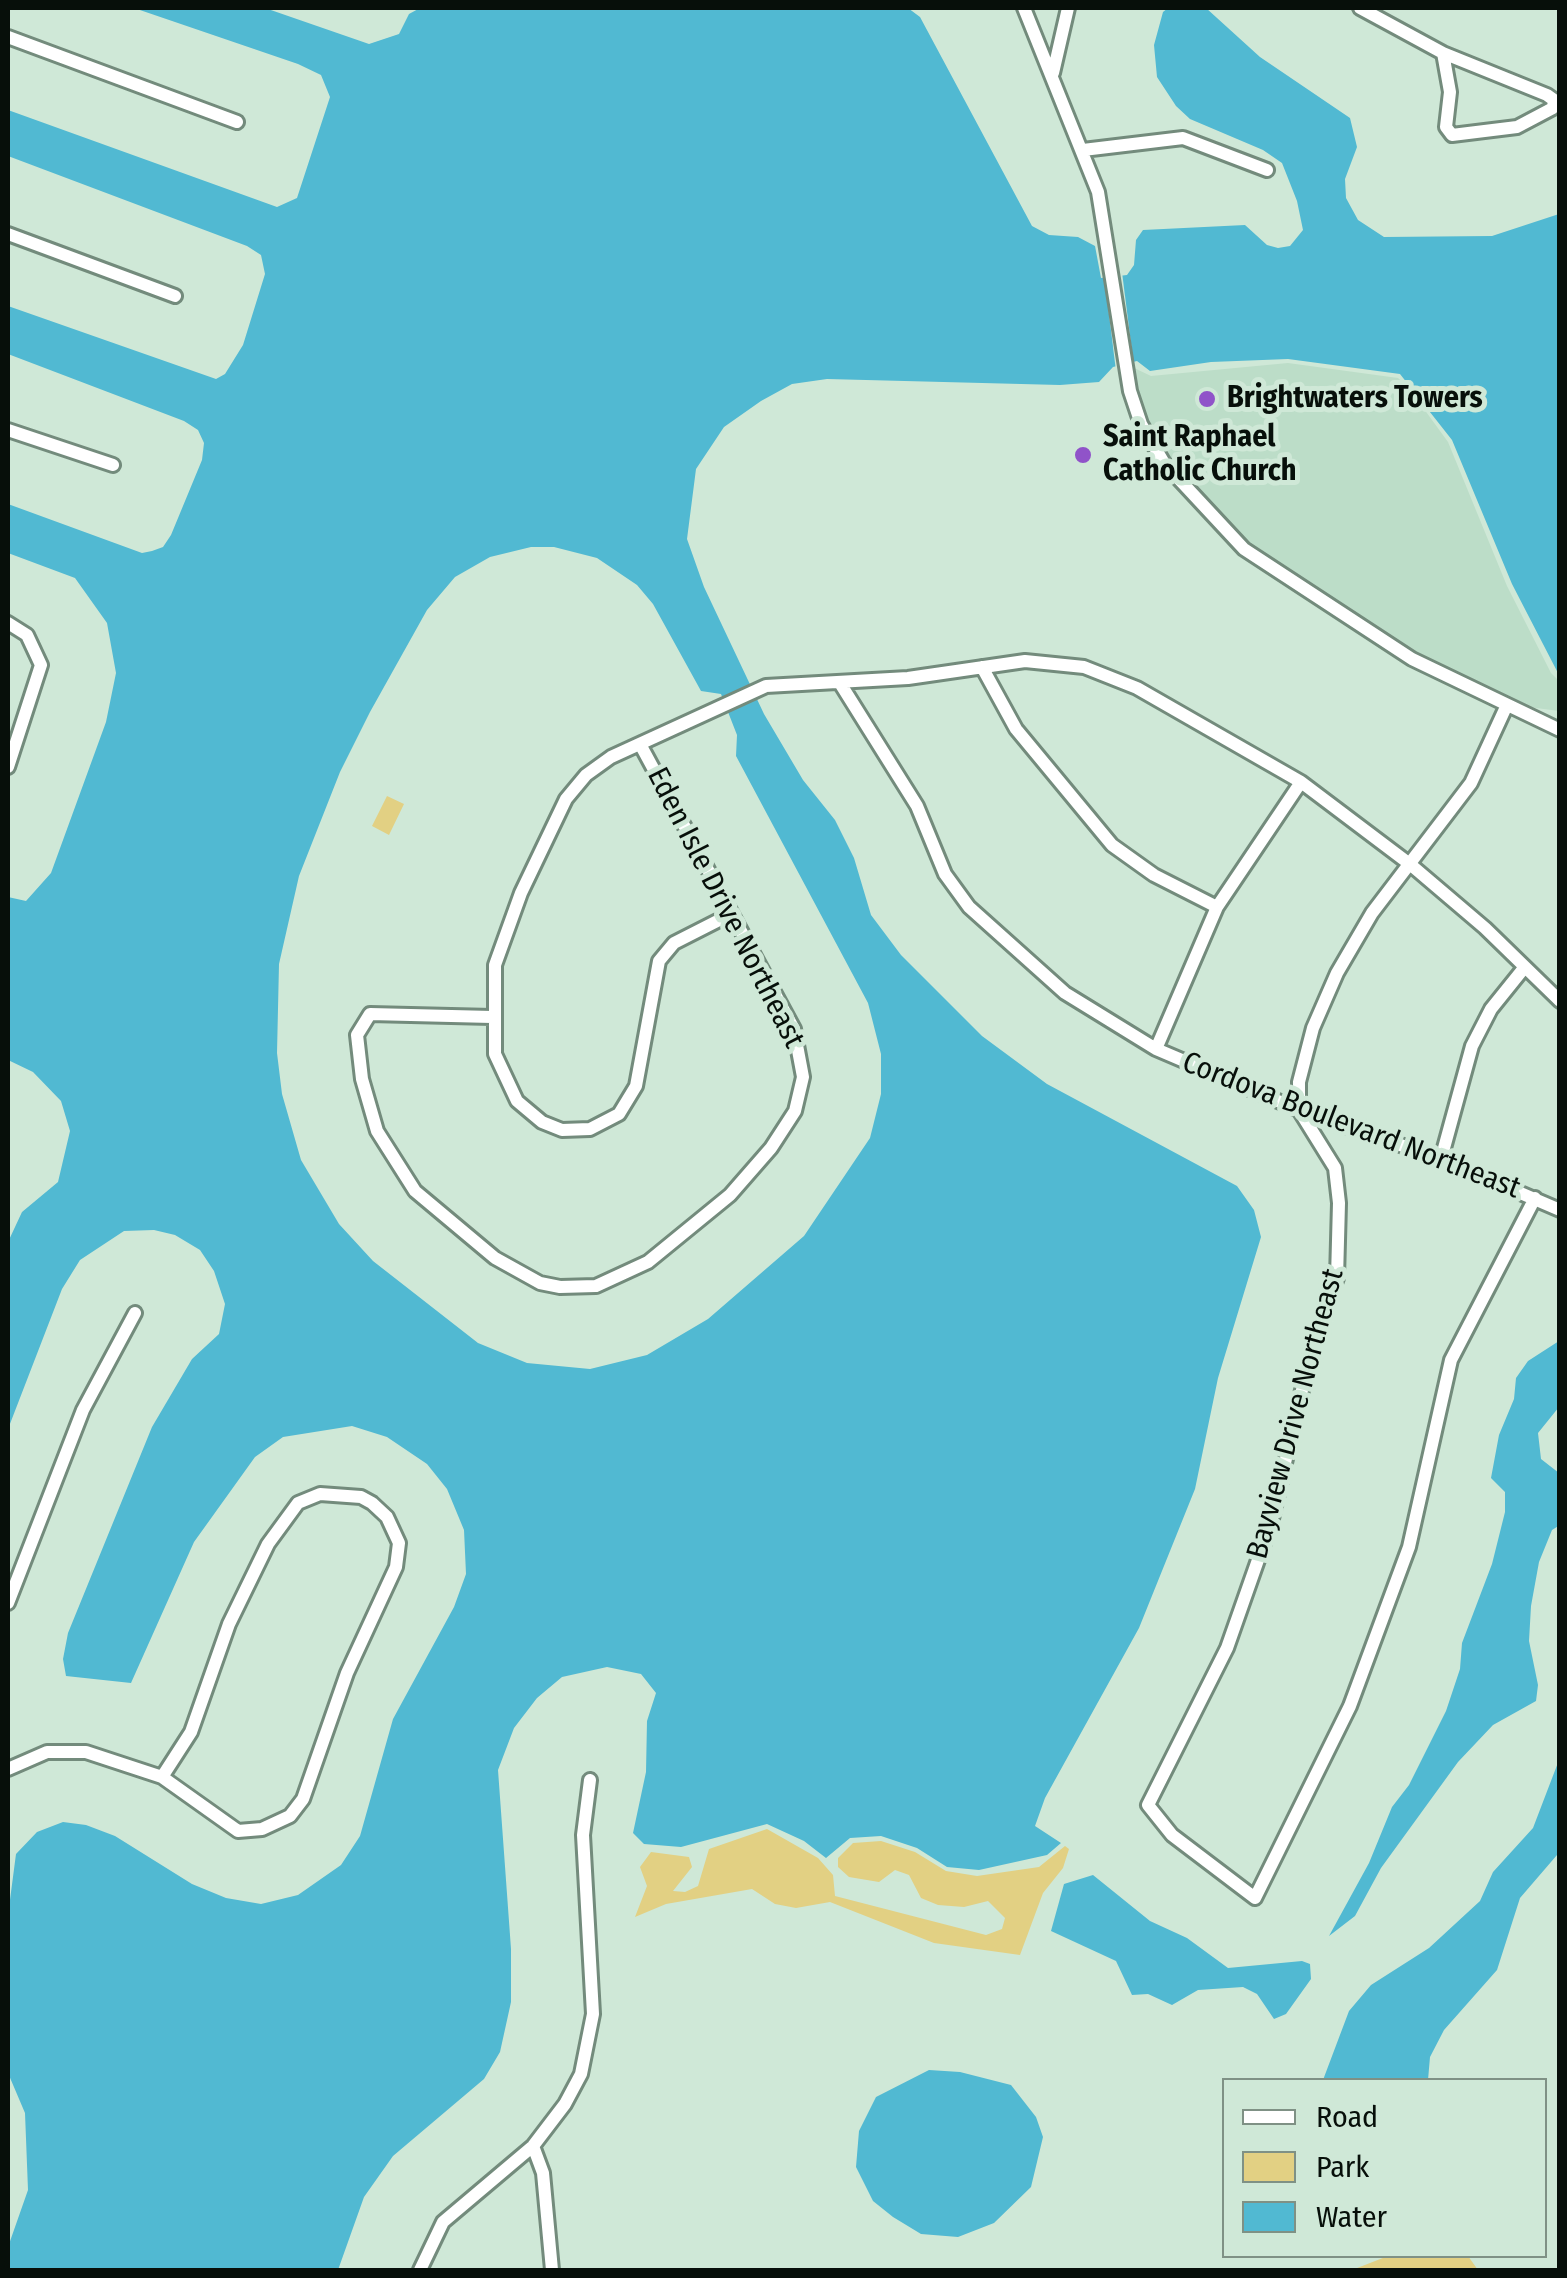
<!DOCTYPE html>
<style>
body{margin:0}
#map{position:relative;width:1567px;height:2278px;overflow:hidden;background:#cfe8d7;font-family:"Fira Sans Condensed",sans-serif}
canvas{display:block}
.frame{position:absolute;inset:0;border:10px solid #070f0a;pointer-events:none}
.legend{position:absolute;left:1222px;top:2078px;width:325px;height:180px;box-sizing:border-box;background:#cfe8d7;border:2px solid #7f9185;margin:0;padding:12px 18px;list-style:none;font-size:30px;color:#070f0a}
.legend li{display:flex;align-items:center;gap:20px;height:50px}
.legend b{width:50px;border:2px solid #7f9185}
</style>
<div id="map">
<canvas width="1567" height="2278"></canvas>
<div class="frame"></div>
<ul class="legend">
<li><b style="height:12px;background:#fff"></b>Road</li>
<li><b style="height:28px;background:#e2d083"></b>Park</li>
<li><b style="height:28px;background:#51b9d2"></b>Water</li>
</ul>
</div>
<script>
const c = document.querySelector('canvas').getContext('2d');
c.lineJoin = 'round';
function paint(path, color) {
  c.fillStyle = color;
  c.fill(path, 'evenodd');
}
function poly(rows) {
  const path = new Path2D();
  for (const r of rows) {
    path.moveTo(r[0], r[1]);
    for (let i = 2; i < r.length; i += 2) path.lineTo(r[i], r[i + 1]);
  }
  return path;
}
function strokePath(path, color, width, dash) {
  c.strokeStyle = color;
  c.lineWidth = width;
  c.lineCap = dash ? 'butt' : 'round';
  c.setLineDash(dash || []);
  c.stroke(path);
}
function drawText(font, color, halo, rows, align = 'center') {
  c.font = font + ' "Fira Sans Condensed",sans-serif';
  c.lineWidth = 10;
  c.setLineDash([]);
  c.textBaseline = 'middle';
  c.strokeStyle = halo;
  c.fillStyle = color;
  for (const [text, x, y, turn = 0] of rows) {
    c.save();
    c.translate(x, y);
    c.rotate((+turn || 0) * Math.PI / 180);
    c.textAlign = isNaN(turn) ? turn : align;
    if (halo) c.strokeText(text, 0, 0);
    c.fillText(text, 0, 0);
    c.restore();
  }
}
paint(poly([
 [1288,363,1398,378,1408,387,1448,442,1507,586,1551,673,1559,681,1559,711,1521,706,1440,668,1248,545,1169,460,1146,423,1132,367,1151,376]
]), '#bcddc8');
paint(poly([
 [387,796,404,804,389,835,372,826],
 [767,1829,818,1858,833,1875,835,1896,986,1935,1002,1929,1005,1918,988,1901,964,1907,938,1905,921,1898,909,1875,895,1870,879,1882,849,1877,838,1867,838,1858,853,1843,881,1841,915,1852,946,1871,977,1876,1039,1867,1065,1846,1069,1849,1063,1868,1043,1893,1020,1955,934,1943,830,1902,796,1908,775,1904,752,1889,666,1904,635,1917,647,1886,640,1867,651,1852,689,1857,692,1867,673,1891,685,1892,698,1886,709,1849],
 [1388,2256,1468,2256,1478,2270,1352,2270]
]), '#e2d083');
paint(poly([
 [134,8,265,8,369,44,399,34,409,14,420,8,908,8,920,17,1032,226,1049,235,1078,237,1095,246,1101,278,1127,275,1134,265,1136,240,1143,230,1245,225,1267,245,1278,248,1290,246,1303,230,1297,201,1282,163,1263,150,1190,119,1176,106,1157,77,1154,45,1163,12,1168,8,1206,8,1260,57,1350,118,1357,147,1345,179,1346,198,1358,220,1384,237,1492,236,1559,214,1559,675,1512,584,1452,440,1400,374,1288,359,1211,362,1150,371,1137,361,1113,367,1099,382,1060,385,827,379,792,384,761,401,724,427,696,469,687,539,704,587,764,714,803,780,835,820,854,858,871,915,901,955,982,1036,1047,1084,1237,1186,1254,1210,1261,1237,1218,1378,1195,1489,1139,1628,1045,1798,1035,1826,1061,1843,1047,1855,979,1870,947,1867,917,1848,881,1836,850,1838,826,1858,804,1841,767,1824,681,1847,644,1844,633,1833,646,1772,647,1721,656,1693,641,1674,607,1667,562,1677,537,1698,514,1728,498,1770,511,1949,511,2002,500,2052,484,2079,393,2156,364,2197,338,2270,8,2270,8,2247,28,2190,25,2113,8,2073,8,1915,16,1854,37,1832,63,1822,86,1825,115,1836,192,1884,226,1898,261,1904,298,1895,341,1865,360,1836,393,1719,454,1607,466,1574,464,1530,447,1489,427,1464,387,1437,352,1426,283,1437,255,1457,194,1542,131,1683,66,1676,63,1659,68,1633,152,1427,192,1359,219,1334,225,1304,214,1271,200,1250,175,1235,154,1230,124,1231,80,1260,62,1289,8,1429,8,1242,22,1212,58,1182,70,1131,61,1101,33,1072,8,1060,8,897,26,901,51,873,106,722,116,673,107,623,75,578,8,553,8,504,142,553,152,551,163,547,171,535,202,460,204,443,198,430,184,421,8,354,8,306,216,379,225,374,243,345,265,274,261,255,247,246,8,156,8,110,277,207,297,198,330,97,321,75,298,64],
 [531,547,554,547,597,558,637,585,653,604,701,691,721,694,737,735,736,756,868,1003,881,1054,881,1094,870,1138,804,1236,708,1319,647,1355,590,1369,527,1363,478,1343,373,1261,339,1224,301,1160,282,1094,277,1053,279,964,299,876,340,772,370,712,427,610,455,577,490,557],
 [1559,1341,1559,1407,1538,1433,1541,1459,1559,1473,1560,1525,1552,1530,1539,1562,1531,1606,1529,1641,1538,1685,1536,1701,1493,1725,1458,1762,1381,1868,1355,1916,1329,1936,1369,1863,1392,1807,1409,1785,1446,1711,1460,1669,1462,1643,1492,1564,1505,1512,1505,1492,1491,1478,1499,1435,1514,1399,1516,1378,1528,1361],
 [1559,1760,1557,1855,1520,1898,1497,1970,1444,2030,1430,2057,1428,2080,1323,2080,1349,2011,1371,1985,1429,1948,1480,1901,1493,1872,1533,1828],
 [1093,1875,1150,1921,1187,1938,1228,1968,1302,1961,1310,1964,1311,1979,1286,2014,1274,2019,1257,1994,1243,1987,1198,1990,1172,2005,1148,1994,1132,1995,1116,1961,1051,1931,1064,1884],
 [929,2070,960,2072,1011,2085,1036,2117,1043,2137,1031,2187,994,2223,958,2237,921,2234,893,2217,873,2201,856,2167,859,2131,876,2097]
]), '#51b9d2');
paint(poly([
 [1122,272,1134,367,1116,371,1104,274]
]), '#cfe8d7');
const minor = poly([
 [1024,8,1098,192,1130,391,1141,424,1164,463,1244,549,1412,659,1560,730],
 [1360,8,1443,53],
 [8,37,237,122],
 [1443,53,1547,95,1554,100,1553,108,1517,127,1452,135,1446,127,1450,92,1443,53],
 [1053,73,1068,8],
 [1083,150,1183,138,1267,170],
 [8,234,175,296],
 [8,430,113,465],
 [8,623,27,635,41,665,8,767],
 [982,667,1016,729,1112,845,1154,875,1217,907],
 [840,683,917,806,945,874,969,907,1065,993,1156,1049,1299,1110,1441,1159,1560,1210],
 [1506,707,1471,783,1372,913,1337,973,1313,1028,1299,1082,1299,1110,1335,1168,1339,1203,1337,1278,1313,1343,1271,1523,1227,1648,1148,1805,1172,1835,1255,1898,1350,1706,1409,1547,1451,1360,1535,1198],
 [731,914,674,943,659,961,636,1086,619,1114,590,1129,562,1130,542,1122,517,1101,495,1054,495,965,521,893,566,799,586,775,611,757,766,686,908,678,1025,661,1084,667,1137,688,1301,782,1411,865,1485,928,1560,1001],
 [492,1017,370,1014,357,1035,362,1079,377,1131,415,1191,495,1258,540,1283,560,1287,596,1286,648,1262,730,1195,771,1148,795,1111,803,1077,794,1029,640,744],
 [1156,1049,1217,907,1301,782],
 [1441,1159,1472,1046,1491,1009,1524,968],
 [8,1603,83,1410,135,1313],
 [8,1769,47,1752,86,1752,162,1777,238,1831,262,1829,290,1816,303,1799,347,1673,396,1567,399,1543,387,1517,372,1503,361,1497,320,1494,298,1503,268,1544,229,1624,191,1732,162,1777],
 [533,2146,543,2173,552,2270],
 [420,2270,443,2222,533,2146,565,2104,581,2074,593,2014,583,1835,590,1780]
]);
strokePath(minor, '#738b7c', 18);
strokePath(minor, '#fff', 12);
for (const [x, y, r, color] of [
 [1207,399,10,"#9053c9"],
 [1083,455,10,"#9053c9"]
]) {
  const dot = new Path2D();
  dot.arc(x, y, r, 0, 2 * Math.PI);
  c.fillStyle = color;
  c.fill(dot);
  strokePath(dot, '#cfe8d7', 4);
}
drawText('bold 30px', '#070f0a', '#cfe8d7', [
 ["Brightwaters Towers",1227,399],
 ["Saint Raphael",1103,438],
 ["Catholic Church",1103,472]
], 'left');
drawText('30px', '#070f0a', '#cfe8d7', [
 ["Eden Isle Drive Northeast",725,908,63],
 ["Cordova Boulevard Northeast",1351,1126,21],
 ["Bayview Drive Northeast",1296,1414,-75]
]);
</script>
